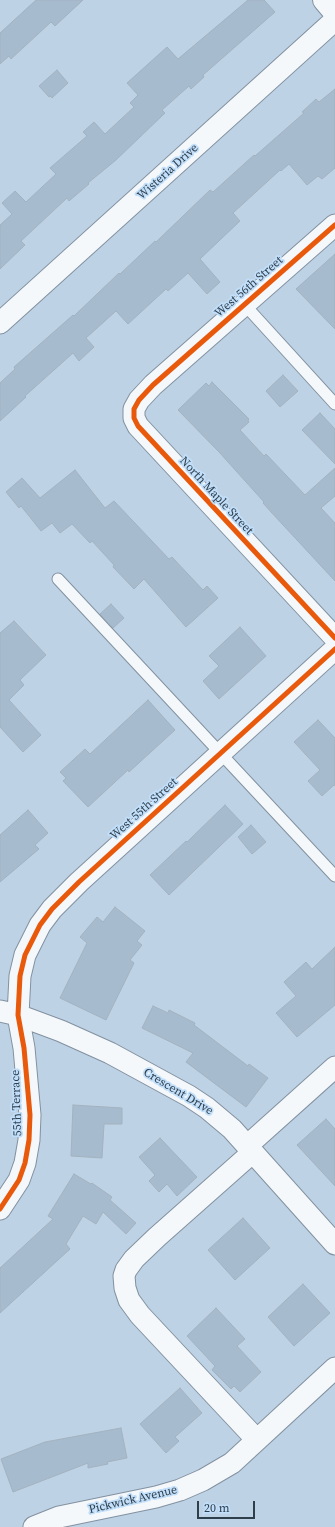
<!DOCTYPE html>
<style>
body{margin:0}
#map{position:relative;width:335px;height:1527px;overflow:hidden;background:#bed2e5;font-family:"Source Serif 4",serif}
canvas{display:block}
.scale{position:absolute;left:197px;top:1501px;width:58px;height:18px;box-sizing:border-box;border:2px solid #2f3e4b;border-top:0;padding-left:5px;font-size:12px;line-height:14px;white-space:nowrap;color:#2f3e4b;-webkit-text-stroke:3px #c1dffa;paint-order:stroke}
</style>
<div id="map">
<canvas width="335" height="1527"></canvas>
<div class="scale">20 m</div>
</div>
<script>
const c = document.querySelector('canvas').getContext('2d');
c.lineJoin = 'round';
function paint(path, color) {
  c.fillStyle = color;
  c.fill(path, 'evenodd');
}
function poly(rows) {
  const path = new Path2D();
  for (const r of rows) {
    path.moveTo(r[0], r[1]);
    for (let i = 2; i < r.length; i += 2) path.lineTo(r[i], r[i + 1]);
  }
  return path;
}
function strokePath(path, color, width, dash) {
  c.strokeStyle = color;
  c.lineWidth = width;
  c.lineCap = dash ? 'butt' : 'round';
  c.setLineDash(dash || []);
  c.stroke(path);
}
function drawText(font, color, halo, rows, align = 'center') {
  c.font = font + ' "Source Serif 4",serif';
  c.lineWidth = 3.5;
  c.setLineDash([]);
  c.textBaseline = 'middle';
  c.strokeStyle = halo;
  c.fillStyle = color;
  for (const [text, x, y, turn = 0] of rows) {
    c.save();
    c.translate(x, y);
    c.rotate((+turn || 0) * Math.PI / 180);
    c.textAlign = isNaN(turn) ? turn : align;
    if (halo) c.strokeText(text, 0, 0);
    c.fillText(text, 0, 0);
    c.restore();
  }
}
const building = poly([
 [36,0,83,0,55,26,51,22,11,59,9,56,0,64,0,33,36,0],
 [248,0,264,0,275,12,203,75,204,77,191,89,189,86,162,110,165,113,116,160,88,183,89,184,69,201,67,198,21,241,25,245,0,269,0,225,12,214,2,203,15,191,26,202,56,174,50,168,87,136,83,132,94,122,105,134,134,107,130,103,138,95,127,83,167,47,178,59,248,0],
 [57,70,68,83,52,98,51,96,49,97,39,86,57,70],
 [335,89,335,168,322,179,318,176,307,185,289,164,281,171,280,170,233,213,240,221,200,259,220,282,207,294,188,273,168,291,166,289,128,324,116,311,86,338,94,347,79,361,73,353,25,396,26,397,0,421,0,383,15,369,14,367,73,315,74,316,119,273,120,274,155,241,156,242,210,190,213,192,254,155,255,156,304,113,302,112,316,99,319,102,335,89],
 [335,254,335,329,296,289,335,254],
 [283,375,298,391,280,407,266,391,283,375],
 [212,382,249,419,248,420,249,422,240,430,264,456,266,454,305,495,335,468,335,496,321,508,335,523,335,581,271,512,263,503,264,502,219,452,178,410,206,383,209,386,212,382],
 [320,413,335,429,335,464,302,430,320,413],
 [75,470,105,508,114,501,169,559,172,557,203,590,207,586,218,598,186,627,144,579,134,589,113,567,114,565,92,541,90,543,72,524,60,533,52,523,41,531,21,506,19,508,6,492,22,478,40,498,75,470],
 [111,604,124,618,113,628,100,614,111,604],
 [14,621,46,655,20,680,24,685,9,700,41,735,23,752,0,727,0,633,14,621],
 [240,627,266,656,219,699,203,681,219,666,209,656,240,627],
 [148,700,175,730,129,772,128,770,88,807,63,781,66,778,60,772,85,749,90,754,148,700],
 [318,720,335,738,335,786,334,785,322,796,308,781,320,770,294,742,318,720],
 [225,805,243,824,169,895,150,875,186,841,187,842,225,805],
 [28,810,48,833,35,845,39,849,0,882,0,835,28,810],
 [251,825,266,842,252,854,238,837,251,825],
 [115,907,145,931,137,941,142,945,130,960,134,963,106,1020,60,998,87,943,80,937,97,917,103,922,115,907],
 [335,947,335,1005,297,1037,276,1013,296,996,284,982,306,962,312,969,335,947],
 [153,1006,168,1013,169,1010,195,1023,194,1025,248,1066,249,1064,268,1078,246,1107,186,1062,193,1053,142,1028,153,1006],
 [73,1105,122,1108,122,1124,104,1124,102,1158,71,1156,73,1105],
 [326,1119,335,1129,335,1186,297,1145,326,1119],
 [160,1138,197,1177,177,1196,167,1184,159,1192,149,1181,155,1175,139,1157,160,1138],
 [74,1174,91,1184,92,1183,112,1197,110,1200,136,1223,126,1234,103,1212,96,1224,83,1216,66,1244,70,1249,0,1313,0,1268,53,1219,48,1216,74,1174],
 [243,1218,270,1248,235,1280,208,1250,243,1218],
 [303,1284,330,1313,294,1346,268,1317,303,1284],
 [216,1308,245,1339,237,1346,261,1372,240,1392,234,1386,231,1389,212,1370,215,1366,187,1336,216,1308],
 [180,1388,202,1413,175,1437,179,1441,166,1453,140,1424,180,1388],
 [121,1428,127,1458,107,1462,108,1464,88,1468,88,1463,13,1492,1,1459,45,1442,121,1428]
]);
paint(building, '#a6bbce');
strokePath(building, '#a2b2c0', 1);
const service = poly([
 [244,304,335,404],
 [58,579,335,876]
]);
const minor = poly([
 [335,225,153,385,139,400,134,409,134,418,138,426,335,638],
 [0,323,335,20],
 [0,1011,18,1015,61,1031,110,1053,189,1096,207,1108,232,1129,335,1244],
 [248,1145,335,1067],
 [253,1152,157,1237,134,1259,126,1270,124,1276,125,1288,129,1300,140,1315,257,1440],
 [0,1209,19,1180,25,1163,29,1140,30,1115,24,1048,18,1015,20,976,25,955,40,925,52,909,79,882,335,649],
 [34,1527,59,1517,156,1497,180,1490,203,1480,232,1463,335,1368]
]);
const secondary = poly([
 [324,0,335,13]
]);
strokePath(service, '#8291a0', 13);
strokePath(minor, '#8291a0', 23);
strokePath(secondary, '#8291a0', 24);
strokePath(service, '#f5f8fb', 11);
strokePath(minor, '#f5f8fb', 21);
strokePath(secondary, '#f5f8fb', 22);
strokePath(poly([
 [335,225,153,385,139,400,134,409,134,418,138,426,335,638],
 [0,1209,19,1180,25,1163,29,1140,30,1115,24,1048,18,1015,20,976,25,955,40,925,52,909,79,882,335,649]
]), '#e8590c', 5);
drawText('12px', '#2f3e4b', '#c1dffa', [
 ["Wisteria Drive",168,172,-42],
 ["West 56th Street",249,287,-41],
 ["North Maple Street",216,496,47],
 ["West 55th Street",144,809,-42],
 ["Crescent Drive",178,1092,31],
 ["55th Terrace",17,1103,-92],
 ["Pickwick Avenue",133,1500,-13]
]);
</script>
